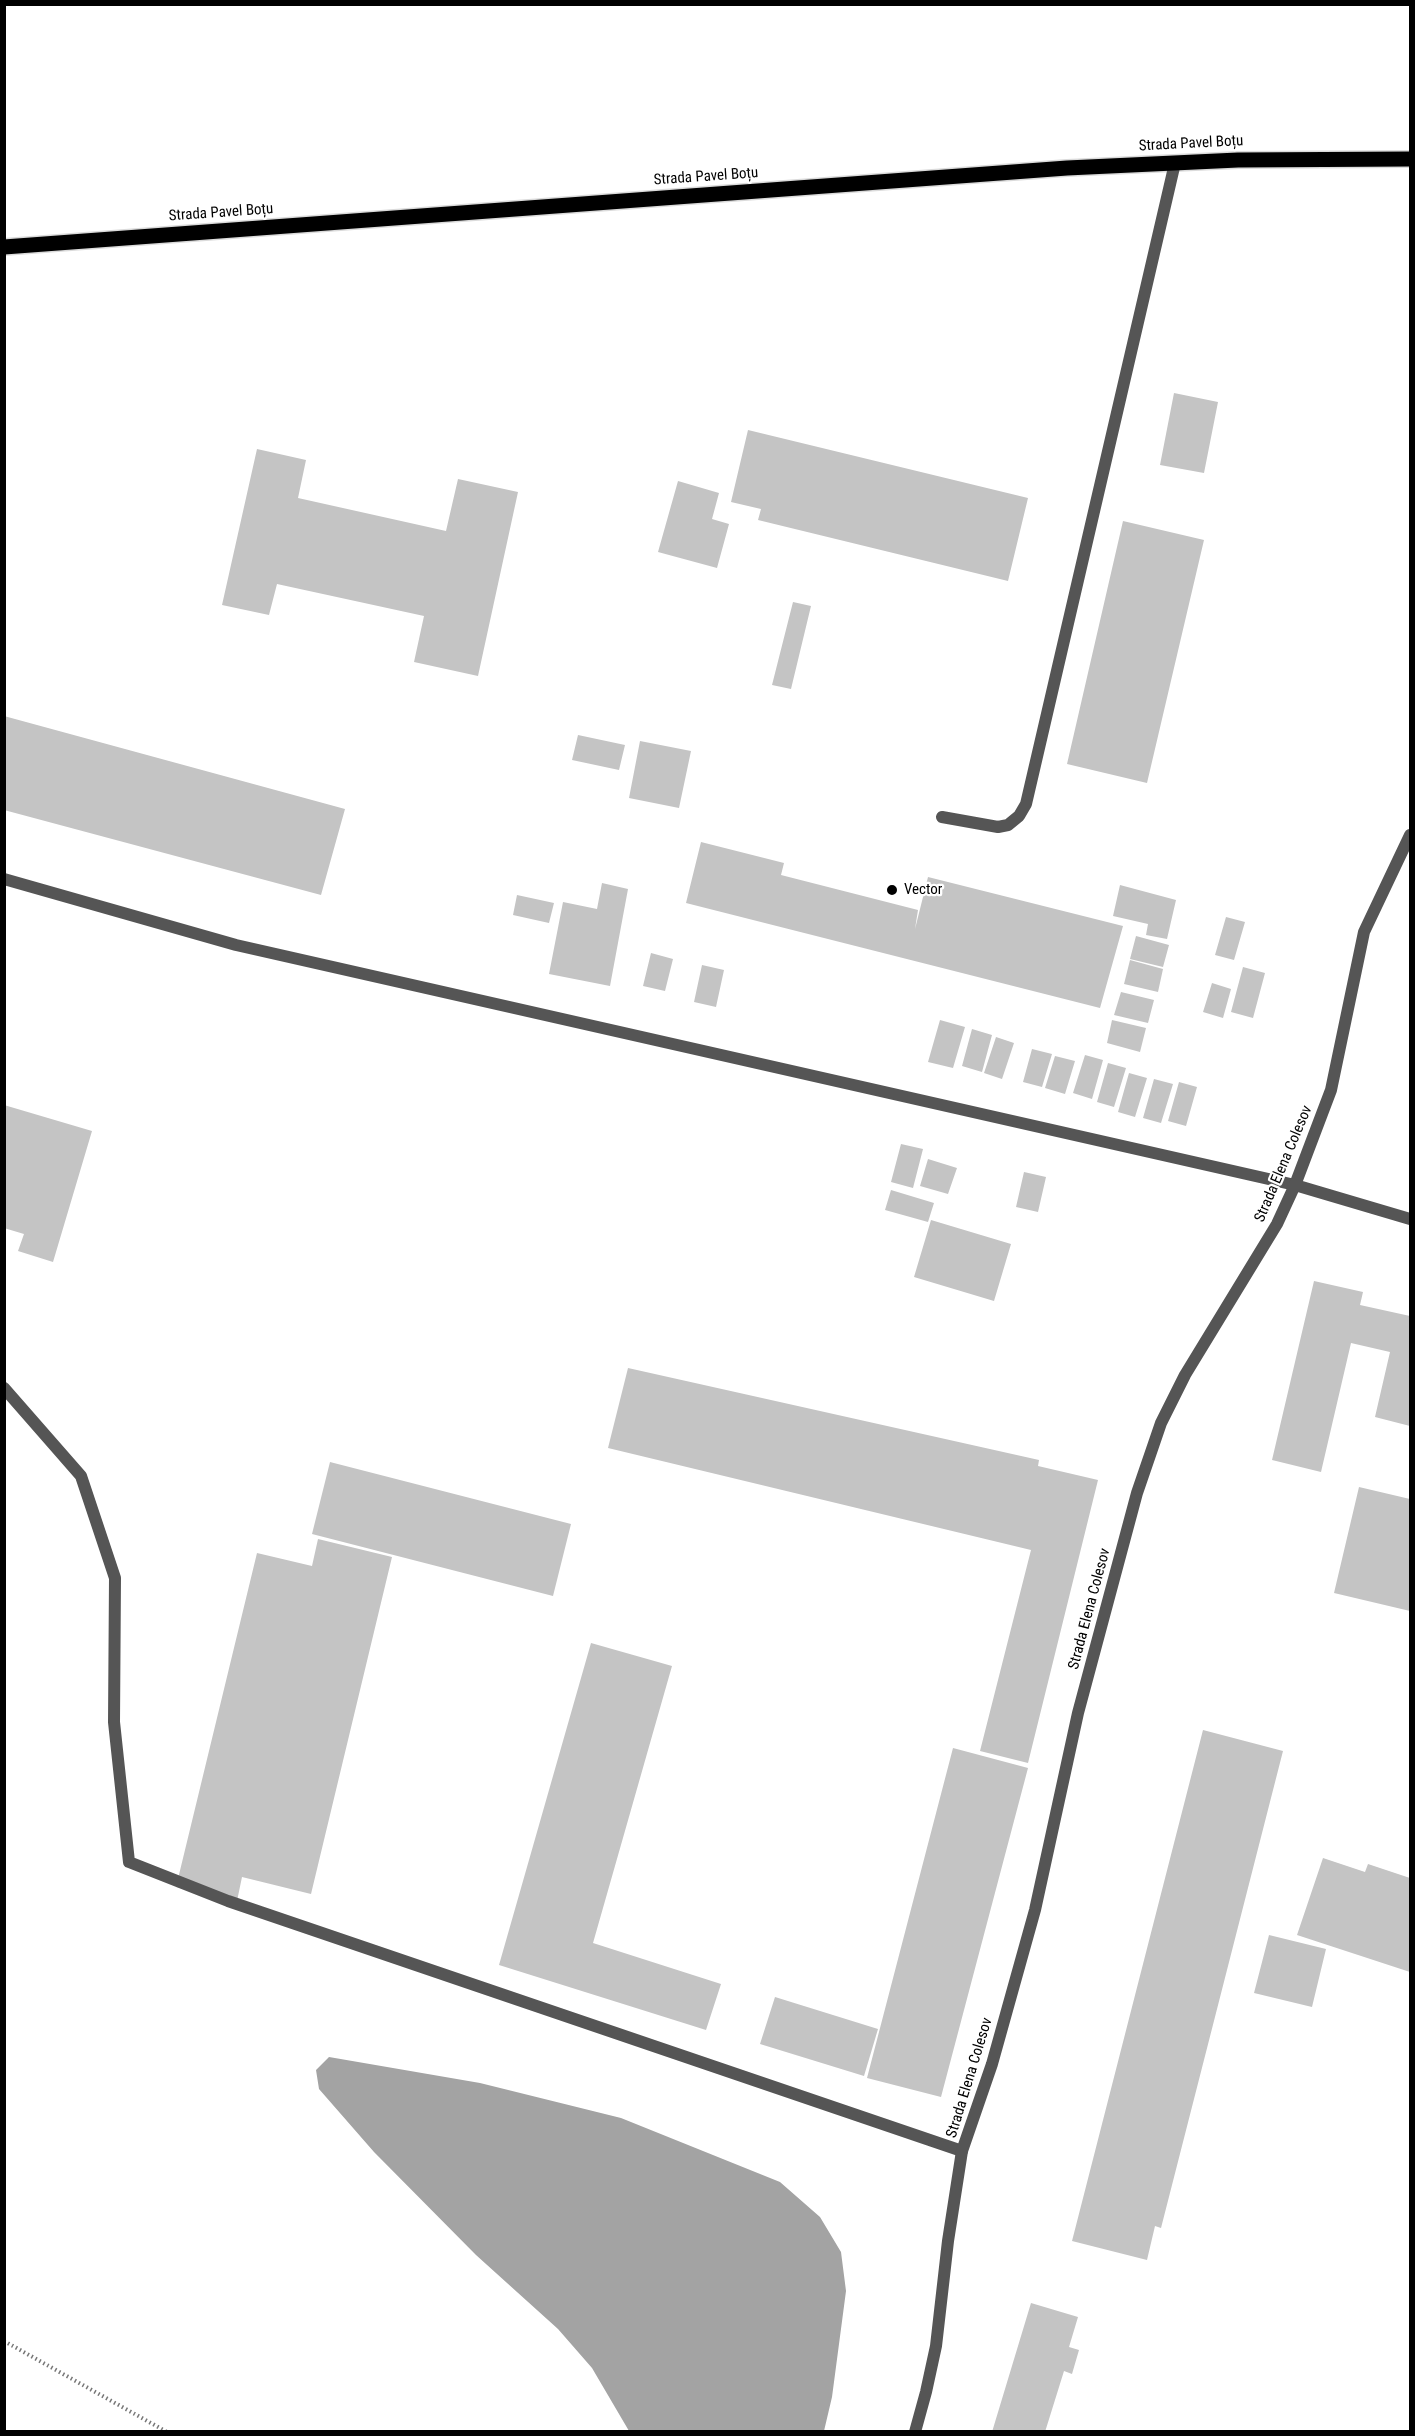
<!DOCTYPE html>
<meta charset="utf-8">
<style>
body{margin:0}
#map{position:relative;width:1415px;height:2436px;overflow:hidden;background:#fff;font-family:"Roboto Condensed",sans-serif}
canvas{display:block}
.frame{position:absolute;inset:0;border:6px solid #000;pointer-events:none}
</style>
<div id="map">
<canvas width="1415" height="2436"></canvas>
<div class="frame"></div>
</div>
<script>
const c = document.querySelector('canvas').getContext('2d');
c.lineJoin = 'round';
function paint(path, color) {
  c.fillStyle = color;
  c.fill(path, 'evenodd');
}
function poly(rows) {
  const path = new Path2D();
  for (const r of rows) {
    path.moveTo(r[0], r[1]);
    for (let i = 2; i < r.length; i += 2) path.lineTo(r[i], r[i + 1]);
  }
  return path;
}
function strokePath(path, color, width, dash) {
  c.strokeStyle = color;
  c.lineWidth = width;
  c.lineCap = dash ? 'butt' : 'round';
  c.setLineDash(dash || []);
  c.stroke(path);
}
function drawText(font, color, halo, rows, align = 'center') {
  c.font = font + ' "Roboto Condensed",sans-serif';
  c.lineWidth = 4.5;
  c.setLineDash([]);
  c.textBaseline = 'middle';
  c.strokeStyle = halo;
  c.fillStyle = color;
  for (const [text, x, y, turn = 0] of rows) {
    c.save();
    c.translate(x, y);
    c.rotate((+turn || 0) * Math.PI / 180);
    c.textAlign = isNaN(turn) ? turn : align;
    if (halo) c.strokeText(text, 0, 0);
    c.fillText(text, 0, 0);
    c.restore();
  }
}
paint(poly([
 [329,2057,480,2083,621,2118,780,2182,820,2217,841,2252,846,2291,832,2397,824,2431,629,2431,592,2368,558,2329,476,2255,374,2152,319,2089,316,2070]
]), '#a3a3a3');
paint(poly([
 [1174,393,1218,402,1204,473,1160,465],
 [748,430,1028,498,1008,581,758,520,761,509,731,502],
 [257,449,306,460,298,498,446,531,458,479,518,492,478,676,414,662,424,616,277,584,269,615,222,605],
 [678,481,719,493,712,519,729,524,717,568,658,552],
 [1123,521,1204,540,1147,783,1067,764],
 [793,602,811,606,791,689,772,685],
 [4,716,345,809,321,895,4,810],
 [578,735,625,745,619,770,572,760],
 [640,741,691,751,679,808,629,798],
 [701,842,784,863,781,875,918,910,915,929,928,877,1123,926,1100,1008,686,903],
 [602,883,628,889,610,986,549,974,563,902,597,909],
 [1120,885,1176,900,1167,939,1146,935,1148,924,1113,916],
 [517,895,554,903,549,923,513,915],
 [1226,917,1245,922,1234,960,1215,955],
 [1136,936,1169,945,1163,967,1130,959],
 [651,953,673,959,665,991,643,986],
 [1130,960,1163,969,1158,992,1124,984],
 [702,965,724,970,716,1007,694,1002],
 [1243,967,1265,973,1253,1018,1231,1012],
 [1212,983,1231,989,1223,1018,1203,1012],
 [1121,992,1154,1000,1148,1023,1114,1015],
 [940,1020,965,1027,953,1068,928,1062],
 [1112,1020,1146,1028,1140,1052,1107,1043],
 [972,1029,992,1035,982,1072,962,1066],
 [996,1037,1014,1043,1002,1079,984,1073],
 [1032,1049,1052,1054,1042,1087,1023,1082],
 [1085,1055,1103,1060,1092,1099,1073,1093],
 [1055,1056,1075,1061,1065,1094,1045,1088],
 [1108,1063,1126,1068,1114,1107,1097,1102],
 [1129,1073,1147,1078,1135,1117,1118,1112],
 [1154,1079,1173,1084,1161,1123,1143,1118],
 [1179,1082,1197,1087,1186,1126,1168,1121],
 [4,1105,92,1131,53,1262,18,1251,24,1234,4,1228],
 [901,1144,923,1149,913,1188,891,1182],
 [928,1159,957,1168,948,1194,920,1186],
 [1024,1172,1046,1177,1038,1212,1016,1207],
 [891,1190,934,1203,928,1222,885,1210],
 [931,1220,1011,1244,994,1301,914,1277],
 [1314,1281,1363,1292,1360,1305,1410,1316,1410,1426,1375,1417,1390,1352,1351,1343,1321,1472,1272,1460],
 [628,1368,1039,1460,1038,1466,1098,1480,1028,1763,980,1751,1031,1550,608,1448],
 [330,1462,571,1524,553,1596,312,1534],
 [1359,1487,1410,1499,1410,1611,1334,1593],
 [318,1539,392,1557,311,1894,242,1877,237,1901,176,1887,257,1553,312,1566],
 [591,1643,672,1666,593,1943,721,1984,706,2030,499,1965],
 [1203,1730,1283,1751,1161,2228,1155,2226,1147,2260,1072,2241],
 [953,1748,1028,1768,941,2097,867,2078],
 [1323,1858,1365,1872,1368,1864,1410,1878,1410,1972,1297,1935],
 [1269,1935,1326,1949,1312,2007,1254,1993],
 [775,1997,878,2029,864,2076,760,2044],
 [1031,2303,1078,2317,1069,2347,1079,2350,1072,2374,1064,2371,1045,2432,992,2432]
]), '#c4c4c4');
const primary = poly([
 [4,247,1067,168,1238,160,1410,159]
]);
strokePath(primary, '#dbdbdb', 18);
strokePath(poly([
 [4,2341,167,2432]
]), '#777', 4, [1.5, 3]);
strokePath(poly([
 [942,817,998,827,1008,825,1019,816,1026,804,1175,163],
 [4,879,236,945,1295,1185],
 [4,1388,81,1476,115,1578,114,1722,129,1862,228,1901,962,2151]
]), '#555', 12);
strokePath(poly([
 [1295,1185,1410,1219],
 [915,2432,926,2392,936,2346,948,2241,962,2151,992,2064,1035,1910,1078,1713,1137,1493,1161,1423,1185,1375,1277,1224,1295,1185,1331,1090,1364,932,1410,835]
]), '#555', 12);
strokePath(primary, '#000', 15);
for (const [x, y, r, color] of [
 [892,890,6,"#000"]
]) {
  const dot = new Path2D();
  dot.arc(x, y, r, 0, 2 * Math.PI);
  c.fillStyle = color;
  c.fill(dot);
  strokePath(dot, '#fff', 2);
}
drawText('15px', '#000', '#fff', [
 ["Strada Pavel Boțu",1191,144,-3],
 ["Strada Pavel Boțu",706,177,-4],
 ["Strada Pavel Boțu",221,213,-4],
 ["Strada Elena Colesov",1284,1164,-67],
 ["Strada Elena Colesov",1090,1609,-75],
 ["Strada Elena Colesov",970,2078,-73]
]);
drawText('15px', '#000', '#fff', [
 ["Vector",904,890]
], 'left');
</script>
